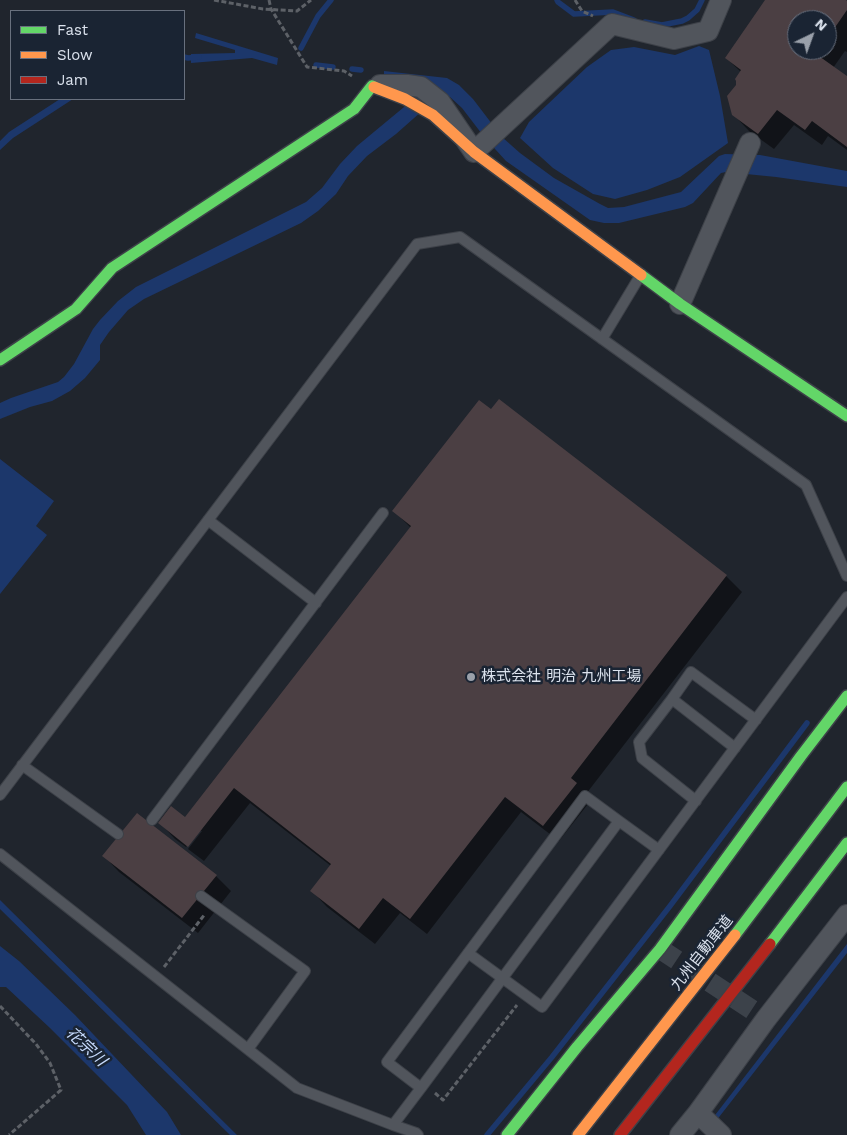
<!DOCTYPE html>
<meta charset="utf-8">
<style>
body{margin:0}
#map{position:relative;width:847px;height:1135px;overflow:hidden;background:#20252d;font-family:"Work Sans",sans-serif}
canvas{display:block}
.legend{position:absolute;left:10px;top:10px;width:175px;height:90px;box-sizing:border-box;background:#1a2433;border:1px solid #68707e;margin:0;padding:6px 9px;list-style:none;font-size:15px;color:#dce3ee}
.legend li{display:flex;align-items:center;gap:10px;height:25px}
.legend b{width:25px;border:1px solid #68707e}
.north{position:absolute;left:787px;top:10px;width:50px;height:50px;box-sizing:border-box;background:#1a2433;border:1px solid #68707e;border-radius:50%;rotate:42deg;font-size:14px;font-weight:700;line-height:20px;text-align:center;color:#dce3ee}
.north::after{content:'';display:block;margin:auto;width:18px;height:22px;background:#9aa0aa;clip-path:polygon(50% 0,100% 100%,50% 72%,0 100%)}
</style>
<div id="map">
<canvas width="847" height="1135"></canvas>
<ul class="legend">
<li><b style="height:6px;background:#63d668"></b>Fast</li>
<li><b style="height:6px;background:#ff974d"></b>Slow</li>
<li><b style="height:6px;background:#b3261e"></b>Jam</li>
</ul>
<div class="north">N</div>
</div>
<script>
const c = document.querySelector('canvas').getContext('2d');
c.lineJoin = 'round';
function paint(path, color) {
  c.fillStyle = color;
  c.fill(path, 'evenodd');
}
function poly(rows) {
  const path = new Path2D();
  for (const r of rows) {
    path.moveTo(r[0], r[1]);
    for (let i = 2; i < r.length; i += 2) path.lineTo(r[i], r[i + 1]);
  }
  return path;
}
function strokePath(path, color, width, dash) {
  c.strokeStyle = color;
  c.lineWidth = width;
  c.lineCap = dash ? 'butt' : 'round';
  c.setLineDash(dash || []);
  c.stroke(path);
}
function drawText(font, color, halo, rows, align = 'center') {
  c.font = font + ' "Work Sans","Noto Sans JP",sans-serif';
  c.lineWidth = 5;
  c.setLineDash([]);
  c.textBaseline = 'middle';
  c.strokeStyle = halo;
  c.fillStyle = color;
  for (const [text, x, y, turn = 0] of rows) {
    c.save();
    c.translate(x, y);
    c.rotate((+turn || 0) * Math.PI / 180);
    c.textAlign = isNaN(turn) ? turn : align;
    if (halo) c.strokeText(text, 0, 0);
    c.fillText(text, 0, 0);
    c.restore();
  }
}
paint(poly([
 [196,33,278,58,277,65,252,58,191,63,191,54,235,53,235,50,195,38],
 [699,46,709,50,720,96,728,143,680,177,647,190,615,199,593,194,553,168,520,138,529,122,587,67,611,50,634,47,675,55],
 [384,71,447,78,459,85,473,99,502,137,520,153,554,178,600,204,608,208,624,207,681,192,719,156,725,154,760,155,847,171,847,187,776,177,726,172,721,173,693,203,685,207,619,223,604,223,590,220,506,161,485,138,462,108,450,97,439,96,396,134,367,156,348,176,336,194,318,211,301,223,144,299,128,310,109,332,100,345,100,360,85,378,70,391,52,401,30,407,0,419,0,403,11,398,58,382,64,377,74,364,93,329,100,320,118,301,136,287,306,202,322,188,340,164,357,146,433,83,429,80,384,75],
 [60,99,73,99,13,138,0,150,0,141,9,132],
 [0,459,54,501,36,526,47,535,0,594],
 [0,900,237,1135,230,1135,0,909],
 [847,944,847,953,716,1121,712,1119],
 [0,946,19,961,75,1015,167,1112,181,1135,146,1135,127,1105,50,1028,6,987,0,987]
]), '#1c376b');
paint(poly([
 [767,0,844,0,847,2,847,52,845,51,833,68,847,78,847,150,828,136,822,145,794,125,774,149,749,131,733,114,737,86,741,72,726,58],
 [797,20,827,20,827,50,797,50],
 [499,400,726,576,742,592,586,794,592,799,559,841,521,812,427,934,400,913,375,944,327,907,312,891,331,866,250,803,204,861,188,849,202,831,199,831,186,847,175,839,160,823,185,819,411,528,394,511,491,411],
 [104,856,216,876,231,891,198,933,119,872]
]), '#0007');
strokePath(poly([
 [557,0,558,2,574,14,613,12,634,20],
 [645,22,662,25,682,21,688,18,697,10,702,0],
 [301,48,318,16,331,0],
 [184,57,188,58,199,57],
 [316,65,333,67],
 [352,69,361,70],
 [487,1135,552,1057,670,906,807,723]
]), '#1c376b', 5.5);
paint(poly([
 [765,0,846,0,847,1,847,10,827,39,827,20,797,20,797,50,819,50,816,54,847,76,847,147,812,121,805,130,777,110,758,134,732,115,727,96,736,85,736,81,735,79,741,70,725,58],
 [499,399,727,575,571,778,577,783,543,826,505,797,410,919,383,898,359,929,310,891,331,864,234,788,188,847,158,823,171,806,185,817,411,526,392,511,479,400,491,409],
 [137,813,217,875,182,918,102,856]
]), '#4b3f43');
strokePath(poly([
 [660,949,766,1019]
]), '#3c424a', 20, [20, 10]);
const lane = poly([
 [602,339,640,276],
 [208,520,316,603],
 [672,699,691,672,756,720],
 [22,765,118,834],
 [0,795,417,244,460,237,806,485,847,576],
 [696,801,642,758,639,742,672,699,735,748],
 [152,820,383,513],
 [619,821,421,1088,387,1062,585,796,619,821,659,850],
 [0,854,297,1088,393,1125,416,1133,418,1135],
 [201,896,305,971,248,1049],
 [468,953,542,1007,847,597],
 [393,1125,421,1088]
]);
const street = poly([
 [380,85,407,85,421,87,440,102,474,152,612,24,674,39,708,31,721,0],
 [680,304,750,143],
 [698,1113,721,1135],
 [680,1135,698,1113,766,1019,847,915]
]);
const fast = poly([
 [641,275,680,304,847,416],
 [0,360,76,309,112,268,354,109,372,86,374,87],
 [735,935,847,787],
 [770,944,847,843],
 [507,1135,577,1047,660,949,801,756,847,696]
]);
const slow = poly([
 [374,87,405,99,433,115,474,152,641,275],
 [578,1135,735,935]
]);
const jam = poly([
 [620,1135,770,944]
]);
strokePath(lane, '#3d4148', 12);
strokePath(street, '#3d4148', 22);
strokePath(fast, '#3d4148', 14);
strokePath(slow, '#3d4148', 14);
strokePath(jam, '#3d4148', 14);
strokePath(poly([
 [214,0,263,9,297,11,311,0],
 [269,0,271,9,307,67,344,71,352,76],
 [575,0,582,11,593,16],
 [164,967,205,914],
 [0,1006,36,1044,50,1063,61,1090,9,1135],
 [435,1093,443,1100,517,1005]
]), '#5d6167', 3, [5, 2.5]);
strokePath(lane, '#51555c', 10);
strokePath(street, '#51555c', 20);
strokePath(fast, '#63d668', 11);
strokePath(slow, '#ff974d', 11);
strokePath(jam, '#b3261e', 11);
for (const [x, y, r, color] of [
 [471,677,5,"#9aa0aa"]
]) {
  const dot = new Path2D();
  dot.arc(x, y, r, 0, 2 * Math.PI);
  c.fillStyle = color;
  c.fill(dot);
  strokePath(dot, '#1a2433', 2);
}
drawText('15px', '#dce3ee', '#1a2433', [
 ["株式会社 明治 九州工場",481,677]
], 'left');
drawText('15px', '#dce3ee', '#1a2433', [
 ["九州自動車道",702,953,-52]
]);
drawText('italic 16px', '#c6dafd', '#1a2433', [
 ["花宗川",86,1047,43]
]);
</script>
